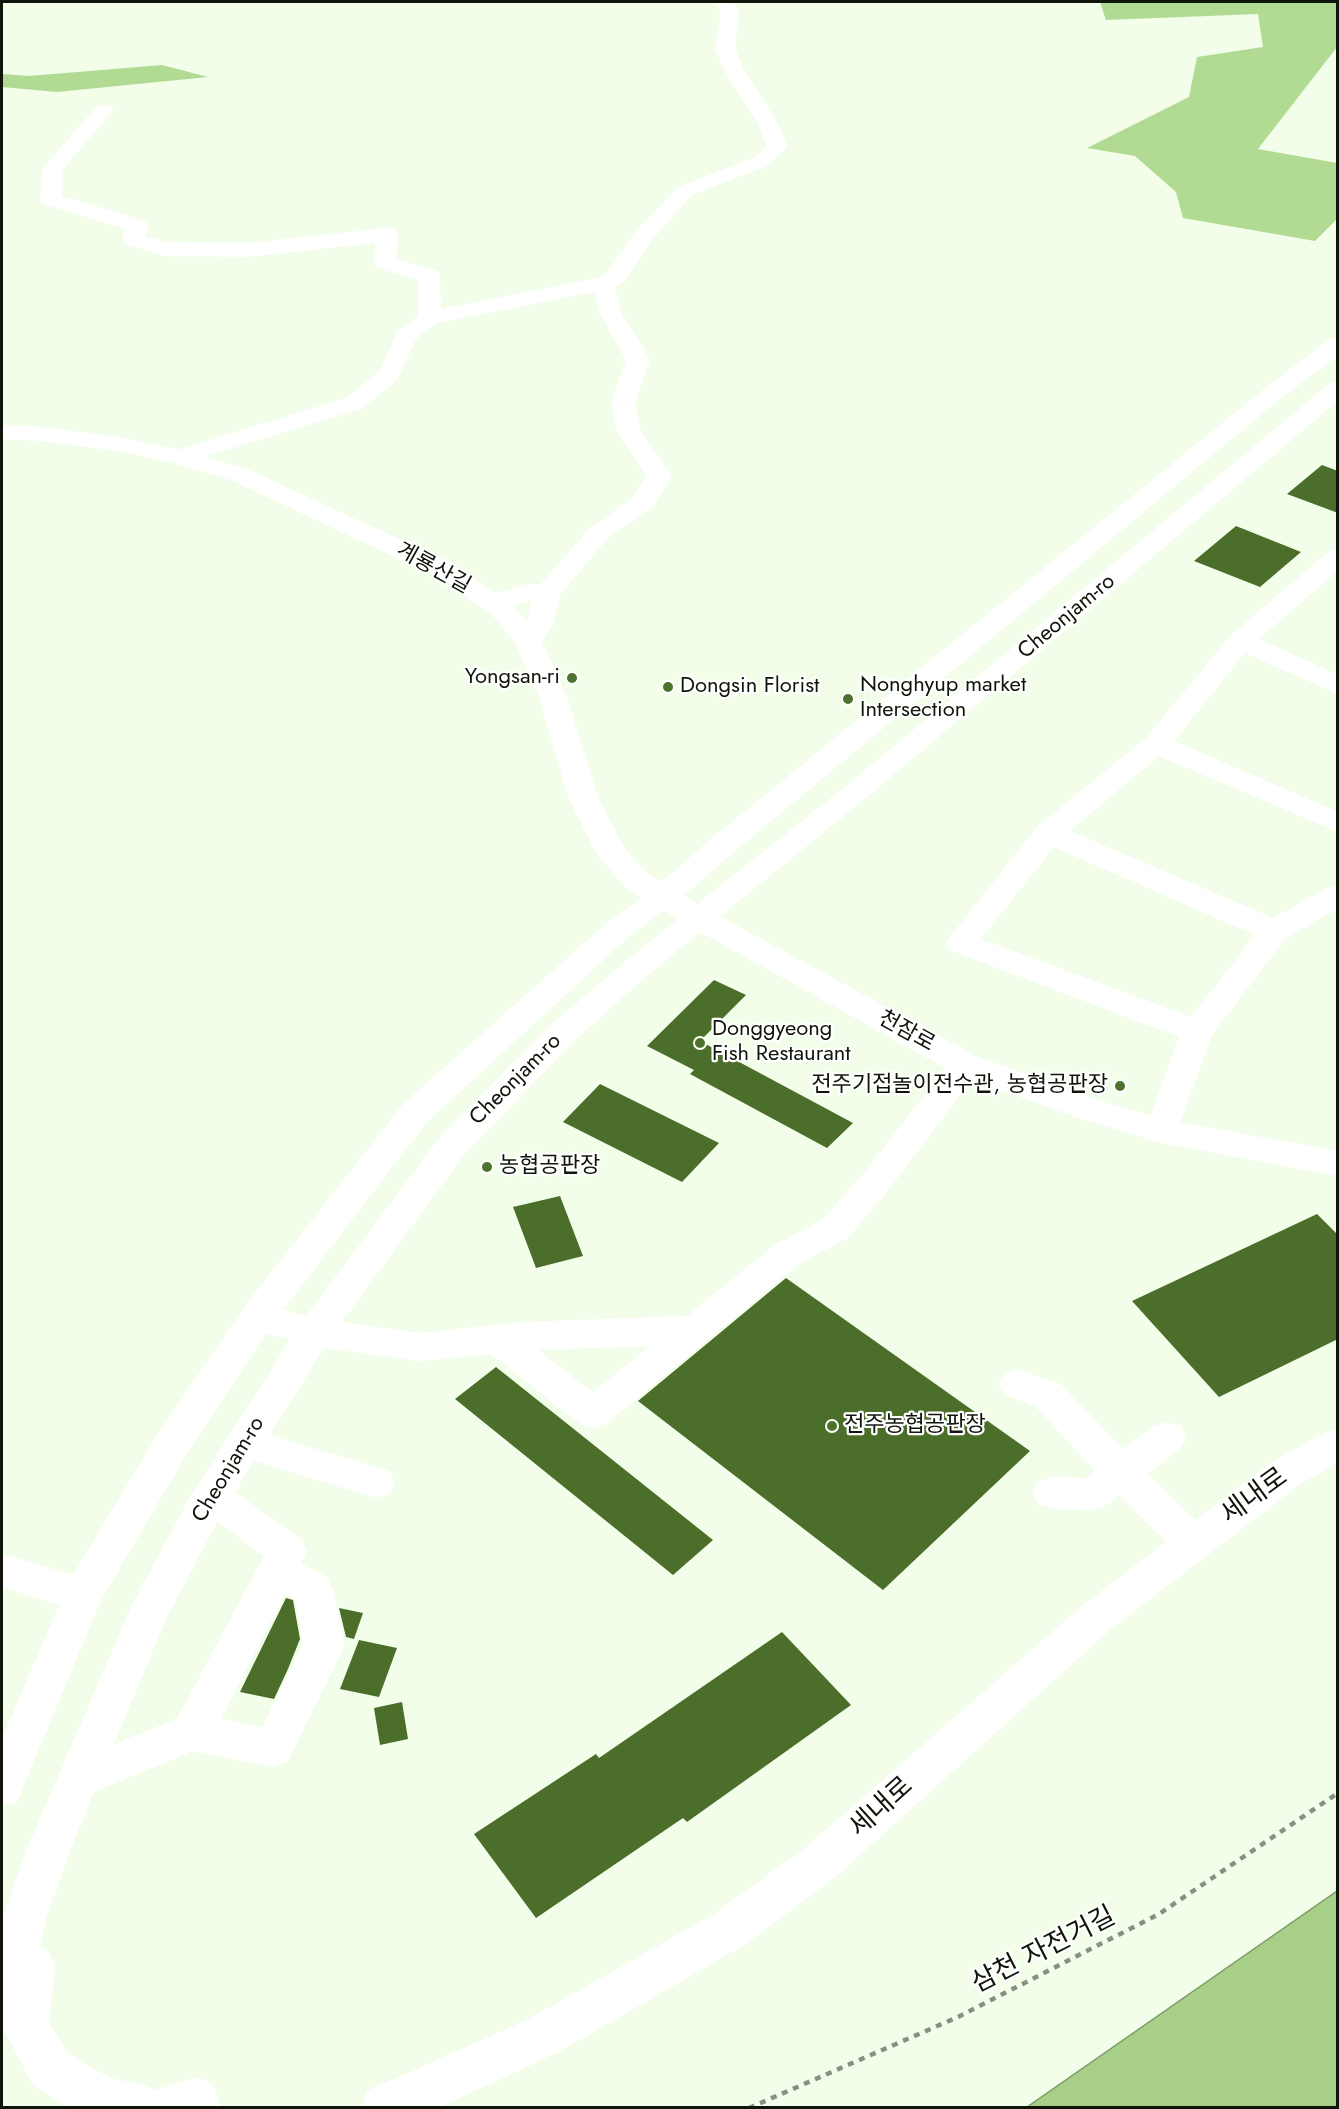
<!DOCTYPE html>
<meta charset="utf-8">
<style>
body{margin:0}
#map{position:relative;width:1339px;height:2109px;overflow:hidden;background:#f2feea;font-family:Jost,sans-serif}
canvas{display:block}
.frame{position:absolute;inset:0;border:3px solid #0f150a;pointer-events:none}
</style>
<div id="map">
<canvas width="1339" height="2109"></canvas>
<div class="frame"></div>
</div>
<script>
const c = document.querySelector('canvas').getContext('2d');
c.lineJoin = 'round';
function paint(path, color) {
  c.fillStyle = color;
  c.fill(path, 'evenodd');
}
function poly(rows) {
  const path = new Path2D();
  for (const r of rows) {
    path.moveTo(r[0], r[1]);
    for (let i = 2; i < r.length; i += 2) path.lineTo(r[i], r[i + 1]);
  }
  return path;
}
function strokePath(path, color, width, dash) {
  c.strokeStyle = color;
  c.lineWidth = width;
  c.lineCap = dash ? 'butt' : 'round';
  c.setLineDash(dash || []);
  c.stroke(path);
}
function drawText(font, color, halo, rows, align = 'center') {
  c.font = font + ' Jost,"Noto Sans KR",sans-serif';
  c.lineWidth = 4.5;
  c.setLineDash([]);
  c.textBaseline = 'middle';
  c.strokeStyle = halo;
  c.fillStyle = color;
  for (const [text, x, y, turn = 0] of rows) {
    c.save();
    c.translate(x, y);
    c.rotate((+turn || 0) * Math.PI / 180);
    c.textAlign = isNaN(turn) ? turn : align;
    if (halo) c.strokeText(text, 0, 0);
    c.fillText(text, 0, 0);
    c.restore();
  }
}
paint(poly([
 [1100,2,1337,2,1337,47,1258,149,1337,163,1337,219,1315,241,1183,218,1176,192,1135,156,1087,148,1189,97,1197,57,1263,47,1258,14,1106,20],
 [162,65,208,77,57,92,2,87,2,74,29,76]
]), '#b1da92');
const water = poly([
 [1337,1891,1337,2107,1027,2107,1337,1891]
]);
paint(water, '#a7cf88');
strokePath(water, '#799762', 1.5);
paint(poly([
 [1322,465,1338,471,1338,513,1287,494],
 [1236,526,1301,552,1260,587,1194,561],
 [714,980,746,995,700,1041,853,1123,827,1148,690,1074,694,1070,647,1046],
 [600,1084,719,1143,682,1182,563,1122],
 [560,1196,583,1256,536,1268,513,1207],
 [1317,1214,1338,1235,1338,1339,1219,1397,1132,1301],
 [786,1278,1030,1451,883,1590,638,1401],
 [496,1367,713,1540,673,1575,455,1399],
 [286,1598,293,1600,300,1639,288,1669,274,1699,240,1692],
 [339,1608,363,1613,354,1639,346,1637],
 [782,1632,851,1705,687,1822,683,1818,536,1918,474,1834,596,1754,599,1758],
 [359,1640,397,1648,379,1697,340,1689],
 [402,1702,408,1739,380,1745,374,1708]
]), '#4b6e2a');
strokePath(poly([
 [749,2108,958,2017,1159,1914,1338,1793]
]), '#889181', 4.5, [6, 6]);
paint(poly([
 [715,2,733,2,739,12,735,48,744,70,777,122,788,147,767,166,692,195,651,241,623,283,615,286,622,314,650,360,635,403,640,429,672,476,652,508,609,537,560,595,554,622,538,648,528,650,518,648,514,642,526,622,532,600,493,612,484,610,480,604,484,598,519,586,528,584,540,585,591,527,633,498,646,476,616,429,611,403,626,360,600,314,594,292,437,323,416,339,398,379,364,408,188,462,179,464,170,462,167,457,170,452,346,398,380,371,398,330,418,316,418,280,377,268,374,263,375,243,248,257,165,256,125,244,122,239,126,229,43,204,40,199,43,168,97,106,104,104,111,106,114,110,63,169,62,196,146,221,149,226,145,236,167,242,248,243,387,228,395,230,398,235,396,259,437,271,440,276,441,309,597,278,607,273,635,232,678,187,753,158,767,146,757,122,724,70,715,48,721,12,715,2],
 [1338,337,1338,356,1285,395,734,852,676,903,633,933,427,1122,283,1310,306,1316,440,1137,549,1026,633,955,846,786,1330,383,1338,381,1338,401,866,798,655,969,573,1042,464,1155,342,1322,419,1333,523,1322,687,1316,776,1244,822,1220,863,1174,954,1057,966,1053,978,1057,983,1065,887,1192,848,1238,802,1262,606,1424,593,1428,580,1424,491,1354,419,1361,324,1348,270,1435,390,1471,395,1482,390,1493,376,1498,254,1461,235,1492,301,1539,307,1551,301,1563,327,1577,333,1589,345,1645,288,1761,273,1767,193,1751,94,1792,70,1851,46,1919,40,1947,48,1951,55,1966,49,2023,67,2053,110,2078,141,2084,156,2090,196,2077,213,2084,221,2108,71,2108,33,2085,5,2032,2,2033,2,1919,26,1851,133,1603,190,1497,290,1340,266,1333,182,1462,100,1602,17,1802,2,1807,2,1739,59,1605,2,1587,2,1557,7,1555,73,1575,154,1440,244,1307,403,1104,611,919,654,889,712,838,1269,385,1330,339,1338,337],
 [650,1346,593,1392,538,1350,650,1346],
 [217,1522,264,1556,177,1719,114,1744,166,1619,217,1522],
 [285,1594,295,1599,303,1645,262,1727,221,1719,285,1594],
 [1338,549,1338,571,1259,639,1338,675,1338,694,1245,653,1174,741,1338,812,1338,832,1159,756,1070,831,1273,918,1327,888,1338,885,1338,909,1286,938,1212,1035,1174,1140,1162,1143,1150,1140,1145,1131,1179,1037,950,950,945,943,1038,826,1146,738,1231,635,1329,551,1338,549],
 [1054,847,1255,935,1191,1017,981,939,1054,847],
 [1017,1369,1062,1385,1123,1449,1153,1426,1167,1422,1181,1426,1186,1437,1181,1448,1147,1474,1195,1520,1274,1461,1324,1433,1338,1429,1338,1463,1302,1483,1111,1629,838,1875,746,1944,559,2052,438,2108,361,2108,367,2091,527,2020,714,1914,806,1847,1083,1605,1166,1542,1119,1496,1107,1505,1093,1510,1052,1509,1038,1504,1033,1493,1038,1482,1052,1477,1086,1478,1095,1471,1036,1407,1004,1394,998,1384,1004,1374,1017,1369]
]), '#fff');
paint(poly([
 [2,425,42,427,125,438,188,452,249,470,451,563,514,605,542,642,567,697,598,797,624,848,646,872,708,910,978,1057,1104,1102,1162,1119,1338,1151,1338,1176,1162,1143,1081,1119,954,1073,686,924,624,886,596,853,568,797,539,697,515,643,494,617,433,575,231,480,173,463,125,452,42,441,2,439,2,425]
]), '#fff');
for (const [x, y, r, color] of [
 [572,678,6,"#4d722b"],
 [668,687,6,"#4d722b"],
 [848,699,6,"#4d722b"],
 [700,1043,6,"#4d722b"],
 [1120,1086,6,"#4d722b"],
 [487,1167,6,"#4d722b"],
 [832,1426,6,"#4d722b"]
]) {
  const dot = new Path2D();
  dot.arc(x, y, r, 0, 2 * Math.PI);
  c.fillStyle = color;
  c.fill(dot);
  strokePath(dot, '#fff', 2);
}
drawText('22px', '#0f150a', '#fff', [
 ["계룡산길",433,569,29],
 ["Cheonjam-ro",1067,617,-40],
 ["천잠로",906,1032,29],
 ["Cheonjam-ro",516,1080,-45],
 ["Cheonjam-ro",229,1470,-59]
]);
drawText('22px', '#0f150a', '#fff', [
 ["Yongsan-ri",560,678,"right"],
 ["Nonghyup market",860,686],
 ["Intersection",860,711],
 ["Dongsin Florist",680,687],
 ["Donggyeong",712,1030],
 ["Fish Restaurant",712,1055],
 ["전주기접놀이전수관, 농협공판장",1108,1086,"right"],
 ["농협공판장",499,1167],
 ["전주농협공판장",844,1426]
], 'left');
drawText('27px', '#0f150a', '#fff', [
 ["세내로",1255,1497,-36],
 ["세내로",882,1808,-42],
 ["삼천 자전거길",1044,1951,-27]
]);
</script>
